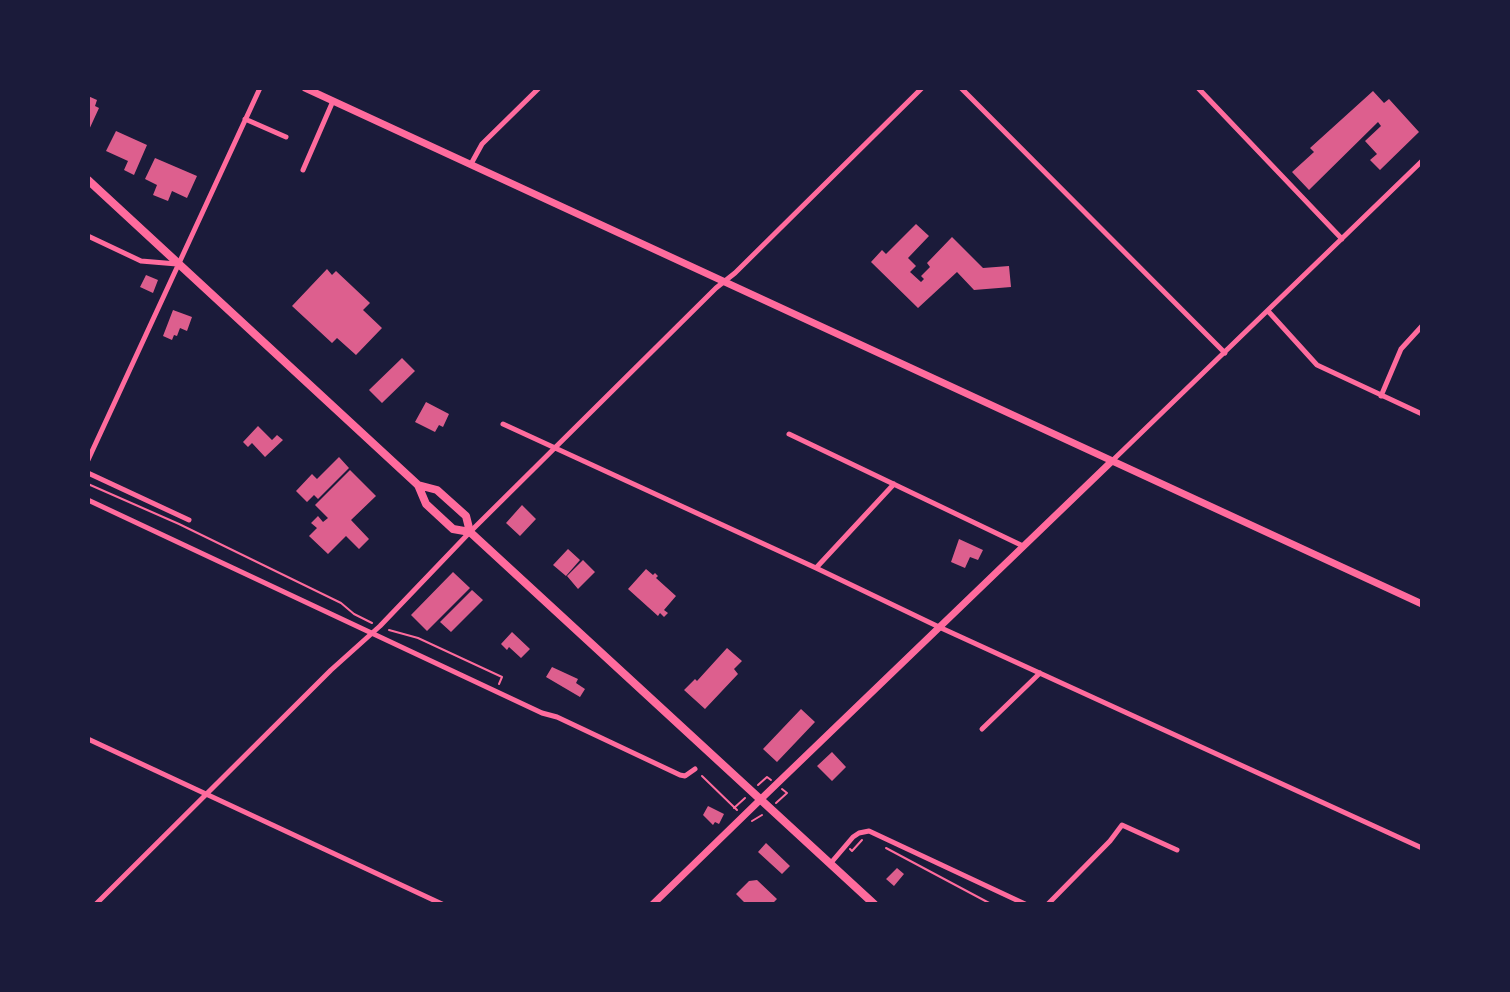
<!DOCTYPE html>
<style>
body{margin:0}
#map{position:relative;width:1510px;height:992px;overflow:hidden;background:#1b1b3a;font-family:Manrope,sans-serif}
canvas{display:block}
.frame{position:absolute;inset:0;border:90px solid #1b1b3a;pointer-events:none}
</style>
<div id="map">
<canvas width="1510" height="992"></canvas>
<div class="frame"></div>
</div>
<script>
const c = document.querySelector('canvas').getContext('2d');
c.lineJoin = 'round';
function paint(path, color) {
  c.fillStyle = color;
  c.fill(path, 'evenodd');
}
function poly(rows) {
  const path = new Path2D();
  for (const r of rows) {
    path.moveTo(r[0], r[1]);
    for (let i = 2; i < r.length; i += 2) path.lineTo(r[i], r[i + 1]);
  }
  return path;
}
function strokePath(path, color, width, dash) {
  c.strokeStyle = color;
  c.lineWidth = width;
  c.lineCap = dash ? 'butt' : 'round';
  c.setLineDash(dash || []);
  c.stroke(path);
}
paint(poly([
 [1373,91,1384,103,1389,99,1419,132,1380,170,1370,160,1377,154,1365,141,1381,126,1378,122,1309,190,1292,172,1314,152,1310,148],
 [88,96,97,100,95,106,99,108,88,132],
 [116,131,147,145,134,175,124,170,128,161,106,151],
 [155,158,197,176,187,198,172,191,168,201,153,195,157,185,145,179],
 [916,224,929,236,908,258,916,266,910,272,921,282,924,279,921,276,930,267,927,263,952,237,983,268,1009,266,1011,287,974,290,957,272,918,308,871,262,882,250,886,254],
 [327,269,332,275,336,271,370,303,363,310,382,328,356,355,337,338,332,343,292,306],
 [146,275,158,280,153,293,140,287],
 [173,310,192,317,187,331,180,328,177,336,174,335,172,340,163,336],
 [402,358,415,371,382,403,369,390],
 [426,402,449,414,443,427,439,425,435,432,415,422],
 [258,426,272,440,277,435,283,440,265,457,252,443,248,447,243,442],
 [339,457,349,468,318,499,314,495,307,502,296,491,312,474,317,479],
 [350,470,376,496,351,520,369,539,359,549,346,536,328,554,309,536,317,528,311,523,318,516,323,522,328,518,315,505],
 [522,505,536,519,520,536,506,523],
 [959,539,983,550,978,560,970,557,965,568,951,562],
 [568,549,580,560,566,576,553,565],
 [583,560,595,572,578,589,567,576],
 [646,569,653,575,655,573,658,576,656,578,676,596,664,610,668,613,664,617,660,613,658,616,628,589],
 [453,572,470,588,427,631,411,615],
 [472,590,483,600,451,632,440,622],
 [512,632,530,649,521,658,509,647,507,650,501,644],
 [727,648,742,661,734,669,738,674,705,709,684,690,695,679,697,681],
 [552,667,578,679,576,683,585,689,580,697,546,677],
 [801,709,815,722,777,762,763,749],
 [832,752,846,767,832,781,817,766],
 [708,806,724,814,719,824,715,822,713,825,703,815],
 [766,843,790,866,782,874,758,852],
 [897,868,904,874,894,886,886,879],
 [757,880,777,899,772,904,746,904,736,894,749,881]
]), '#dd5f8e');
strokePath(poly([
 [88,484,179,524,341,603,354,614,372,623],
 [389,630,418,638,502,677,499,684],
 [702,776,737,810],
 [758,785,767,777,771,780],
 [776,803,787,793,782,789],
 [734,808,745,798],
 [752,821,762,815],
 [886,848,991,904],
 [850,849,852,851,862,840]
]), '#ff6b9d', 2);
strokePath(poly([
 [961,88,1225,353],
 [1198,88,1342,239],
 [245,119,286,137],
 [471,164,482,144,539,88],
 [303,170,333,101],
 [88,236,141,261,177,264],
 [1268,311,1317,365,1422,414],
 [1381,396,1401,349,1422,326],
 [503,424,816,568,939,627,1422,848],
 [789,434,1023,546],
 [88,460,260,88],
 [1112,461,1422,161],
 [88,473,189,520],
 [88,500,542,713,557,717,680,775,685,776,695,769],
 [816,568,894,484],
 [982,729,1040,673],
 [88,739,442,904],
 [830,864,853,837,859,833,869,831,1025,904],
 [96,904,331,670,380,626,470,532,716,288,735,273,922,88],
 [1048,904,1110,841,1122,825,1177,850]
]), '#ff6b9d', 5);
strokePath(poly([
 [305,88,1422,604],
 [761,799,1112,461]
]), '#ff6b9d', 7);
strokePath(poly([
 [653,904,761,799]
]), '#ff6b9d', 7);
strokePath(poly([
 [88,180,418,485,426,504,453,529,470,532,874,904],
 [418,485,437,490,466,516,470,532]
]), '#ff6b9d', 8);
</script>
